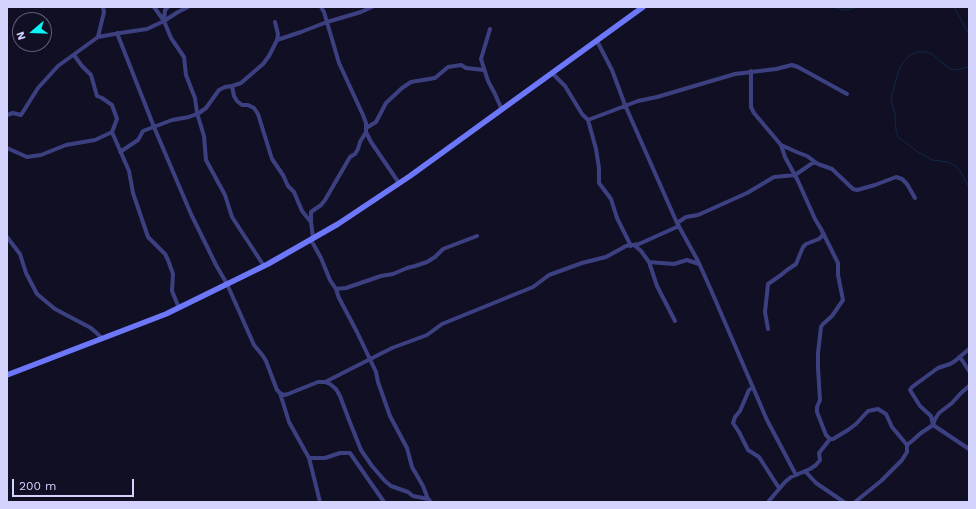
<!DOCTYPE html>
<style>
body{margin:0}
#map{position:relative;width:976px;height:509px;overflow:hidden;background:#110f24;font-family:"Work Sans",sans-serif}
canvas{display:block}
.frame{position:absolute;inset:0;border:8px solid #d4d3fe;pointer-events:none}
.north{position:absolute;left:12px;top:12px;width:40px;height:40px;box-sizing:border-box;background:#110f24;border:1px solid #5f5d7b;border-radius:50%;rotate:251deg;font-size:11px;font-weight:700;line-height:16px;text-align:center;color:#d4d3fe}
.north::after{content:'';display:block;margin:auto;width:14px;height:18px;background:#08f4f5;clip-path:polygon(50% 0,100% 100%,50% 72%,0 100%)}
.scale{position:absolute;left:12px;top:479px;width:122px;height:18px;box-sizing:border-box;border:2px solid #d4d3fe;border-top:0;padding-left:5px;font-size:12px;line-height:14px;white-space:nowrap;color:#d4d3fe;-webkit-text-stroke:3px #110f24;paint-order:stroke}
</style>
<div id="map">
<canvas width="976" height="509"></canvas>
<div class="frame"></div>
<div class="north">N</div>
<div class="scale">200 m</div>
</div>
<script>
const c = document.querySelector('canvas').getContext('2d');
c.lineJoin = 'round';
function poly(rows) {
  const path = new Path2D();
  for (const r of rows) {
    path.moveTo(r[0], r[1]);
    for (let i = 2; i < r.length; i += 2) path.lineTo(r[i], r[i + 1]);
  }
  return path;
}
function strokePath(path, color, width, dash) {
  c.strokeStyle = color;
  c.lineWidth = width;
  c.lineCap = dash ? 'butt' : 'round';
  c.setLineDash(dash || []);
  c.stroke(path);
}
strokePath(poly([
 [834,7,844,10,851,9,858,7],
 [954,7,966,29,969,33],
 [969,67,957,70,950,69,932,54,925,52,917,52,910,55,900,67,897,76,891,99,895,114,896,130,898,137,918,152,932,160,948,162,955,166,960,171,969,187]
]), '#0f2a47', 1);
strokePath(poly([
 [154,7,164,21,171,38,184,57,186,75,195,98,197,113,204,136,206,160,225,195,232,217,264,266],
 [164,21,165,10,168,7],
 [490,29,481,59,488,81,495,94,502,110],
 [117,33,154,127,191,214,216,265,227,284,254,345,263,356,266,361,277,390,280,393,289,422,309,458,320,502],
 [98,37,104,12,103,7],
 [277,40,301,32,327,22,361,12,372,7],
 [597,41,612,70,625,105,677,223,698,261,711,290,767,420,796,475],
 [74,55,82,66,91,75,97,96,102,98,112,105,117,119,112,132,129,171,133,193,148,237,165,254,168,260,173,274,172,291,179,308],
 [751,71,751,107,754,113,781,145,785,157,798,181,815,219,821,229,838,263,838,275,843,300,832,316,823,324,821,327,818,353,818,368,820,400,817,407,817,412,826,435,830,439],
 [552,73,565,86,582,114,588,120,596,149,599,168,599,183,611,199,617,218,631,246],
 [232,86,234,96,237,101,242,105,248,105,254,108,258,114,272,159,283,175,288,186,294,192,302,211,311,222],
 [7,115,13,113,21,115,38,88,58,66,98,37,120,33,147,29,164,21,178,12,188,7],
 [588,120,638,101,657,97,735,74,776,69,792,65,798,67,847,94],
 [366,128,376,122,386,103,402,88,411,82,435,78,448,67,461,65,466,68,484,70],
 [366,132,371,142,399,183],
 [781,145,799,153,807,156,818,164,832,169,853,189,857,190,875,185,896,177,902,179,907,184,915,198],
 [7,148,27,157,41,155,66,145,95,140,112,132],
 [120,152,138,140,143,131,172,120,189,117,199,113,206,108,219,90,225,87,232,86,241,83,263,64,269,56,277,40,278,34,275,22],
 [677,223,686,217,698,215,747,193,774,177,795,175,814,162],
 [7,237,20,254,26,273,37,294,55,309,91,328,102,338],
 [313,238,311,222,311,212,321,205,325,200,350,157,355,154,358,149,360,142,366,132,366,123,363,115,339,63,324,12,321,7],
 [311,240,321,258,330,280,336,289,339,298,357,332,376,372,378,382,390,416,407,448,412,467,423,486,428,499],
 [634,245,641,251,649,262,657,286,675,321],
 [649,262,674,264,687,260,699,264],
 [336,289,346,288,381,276,393,274,407,268,415,266,427,262,435,257,443,249,477,236],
 [768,329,765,312,768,284,781,275,787,270,796,264,803,247,806,244,819,239,824,234],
 [959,357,962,360,969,371],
 [325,382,392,348,427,335,442,324,533,287,549,275,582,263,606,257,626,246,639,244,679,226],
 [753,387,749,390,740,411,735,417,733,423,739,432,748,450,759,457,779,488],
 [280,393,284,395,288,394,318,382,325,382,330,384,336,389,340,396,349,420,361,450,372,466,385,481,391,486,408,492,413,496,428,499,431,502],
 [933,425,931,416,920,406,910,390,912,387,938,368,950,364,955,361,969,349],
 [933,425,935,419,939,413,952,403,961,393,969,386],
 [309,458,325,458,340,453,350,453,384,502],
 [805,471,816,483,844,502],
 [768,502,785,482,791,477,810,469,816,465,820,460,819,453,830,439,833,439,848,430,856,424,868,411,878,409,886,414,892,427,907,445],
 [855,502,881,481,902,460,907,452,907,445,912,441,921,433,933,425,969,449]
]), '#3c4081', 4);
strokePath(poly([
 [7,375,166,314,268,264,338,224,410,176,643,7]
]), '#6d77fa', 5.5);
</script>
